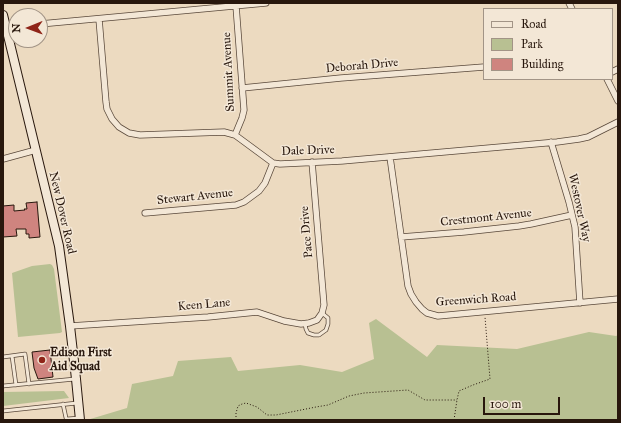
<!DOCTYPE html>
<style>
body{margin:0}
#map{position:relative;width:621px;height:423px;overflow:hidden;background:#ecdac0;font-family:"IM FELL Great Primer",serif}
canvas{display:block}
.frame{position:absolute;inset:0;border:4px solid #28170d;pointer-events:none}
.legend{position:absolute;left:483px;top:8px;width:130px;height:72px;box-sizing:border-box;background:#f3e7d6;border:1px solid #a29486;margin:0;padding:5px 7px;list-style:none;font-size:12px;color:#28170d}
.legend li{display:flex;align-items:center;gap:8px;height:20px}
.legend b{width:20px;border:1px solid #a29486}
.north{position:absolute;left:8px;top:8px;width:40px;height:40px;box-sizing:border-box;background:#f3e7d6;border:1px solid #a29486;border-radius:50%;rotate:269deg;font-size:11px;font-weight:700;line-height:16px;text-align:center;color:#28170d}
.north::after{content:'';display:block;margin:auto;width:14px;height:18px;background:#8f2418;clip-path:polygon(50% 0,100% 100%,50% 72%,0 100%)}
.scale{position:absolute;left:483px;top:397px;width:77px;height:18px;box-sizing:border-box;border:2px solid #28170d;border-top:0;padding-left:5px;font-size:12px;line-height:14px;white-space:nowrap;color:#28170d;-webkit-text-stroke:3px #f3e7d6;paint-order:stroke}
</style>
<div id="map">
<canvas width="621" height="423"></canvas>
<div class="frame"></div>
<ul class="legend">
<li><b style="height:5px;background:#f3e7d6"></b>Road</li>
<li><b style="height:11px;background:#b8c092"></b>Park</li>
<li><b style="height:11px;background:#cf847f"></b>Building</li>
</ul>
<div class="north">N</div>
<div class="scale">100 m</div>
</div>
<script>
const c = document.querySelector('canvas').getContext('2d');
c.lineJoin = 'round';
function paint(path, color) {
  c.fillStyle = color;
  c.fill(path, 'evenodd');
}
function poly(rows) {
  const path = new Path2D();
  for (const r of rows) {
    path.moveTo(r[0], r[1]);
    for (let i = 2; i < r.length; i += 2) path.lineTo(r[i], r[i + 1]);
  }
  return path;
}
function strokePath(path, color, width, dash) {
  c.strokeStyle = color;
  c.lineWidth = width;
  c.lineCap = dash ? 'butt' : 'round';
  c.setLineDash(dash || []);
  c.stroke(path);
}
function drawText(font, color, halo, rows, align = 'center') {
  c.font = font + ' "IM FELL Great Primer",serif';
  c.lineWidth = 3;
  c.setLineDash([]);
  c.textBaseline = 'middle';
  c.strokeStyle = halo;
  c.fillStyle = color;
  for (const [text, x, y, turn = 0] of rows) {
    c.save();
    c.translate(x, y);
    c.rotate((+turn || 0) * Math.PI / 180);
    c.textAlign = isNaN(turn) ? turn : align;
    if (halo) c.strokeText(text, 0, 0);
    c.fillText(text, 0, 0);
    c.restore();
  }
}
paint(poly([
 [50,264,52,265,54,269,62,332,60,333,18,337,12,273,32,266],
 [376,319,427,357,437,345,517,349,589,332,616,336,618,335,618,420,87,420,127,408,132,384,173,376,178,361,231,357,238,371,300,365,342,372,374,359,369,323],
 [64,391,69,398,3,406,3,392]
]), '#b8c092');
const building = poly([
 [37,202,40,237,29,238,29,234,26,234,26,229,16,229,17,236,3,237,3,206,14,205,14,211,25,210,24,209,27,209,26,203,37,202],
 [50,350,53,377,38,379,34,368,32,352,50,350]
]);
paint(building, '#cf847f');
strokePath(building, '#28170d', 1);
const lane = poly([
 [305,324,306,329,308,333,314,335,319,335,326,330,328,324,328,318,322,313],
 [12,356,16,385],
 [3,357,25,354,29,384],
 [3,386,75,379],
 [63,404,66,418,67,419,80,418],
 [3,411,77,403]
]);
const street = poly([
 [569,3,572,9],
 [99,19,106,102,107,109,112,119,119,127,129,133,140,135,224,132,235,135,273,163,280,164,342,161,557,142,579,139,588,137,618,122],
 [40,24,266,3],
 [6,27,16,26],
 [612,72,618,69],
 [607,79,618,101],
 [242,88,341,78,484,67],
 [235,135,242,118,244,110,236,6],
 [551,142,569,202,575,227,580,303],
 [390,157,408,286,411,294,416,302,422,309,427,313,438,316,618,299],
 [3,159,36,150],
 [145,213,236,205,244,202,259,191,265,183,273,163],
 [401,237,464,232,519,226,531,224,572,215],
 [70,326,208,317,257,312,284,321,301,324,309,323,317,320,322,313,324,305,312,162]
]);
const secondary = poly([
 [3,15,59,246,70,326,76,379,80,420]
]);
strokePath(lane, '#59483a', 4.5);
strokePath(street, '#59483a', 7);
strokePath(secondary, '#28170d', 10);
strokePath(poly([
 [236,420,236,413,238,406,242,404,246,403,257,407,267,415,276,415,316,407,328,405,349,396,364,393,408,390,425,400,457,400],
 [454,420,457,400,459,391,473,385,490,379,485,317]
]), '#28170d', 1, [1, 2]);
strokePath(lane, '#f3e7d6', 3);
strokePath(street, '#f3e7d6', 5.5);
strokePath(secondary, '#f3e7d6', 8);
for (const [x, y, r, color] of [
 [42,360,4,"#8f2418"]
]) {
  const dot = new Path2D();
  dot.arc(x, y, r, 0, 2 * Math.PI);
  c.fillStyle = color;
  c.fill(dot);
  strokePath(dot, '#f3e7d6', 1.5);
}
drawText('12px', '#28170d', '#f3e7d6', [
 ["Deborah Drive",362,66,-5],
 ["Summit Avenue",229,72,-93],
 ["Dale Drive",308,151,-2],
 ["Stewart Avenue",195,197,-6],
 ["Westover Way",579,208,78],
 ["New Dover Road",62,213,77],
 ["Crestmont Avenue",486,218,-6],
 ["Pace Drive",307,232,-95],
 ["Greenwich Road",476,300,-4],
 ["Keen Lane",204,305,-5]
]);
drawText('bold 12px', '#28170d', '#f3e7d6', [
 ["Edison First",50,353],
 ["Aid Squad",50,367]
], 'left');
</script>
